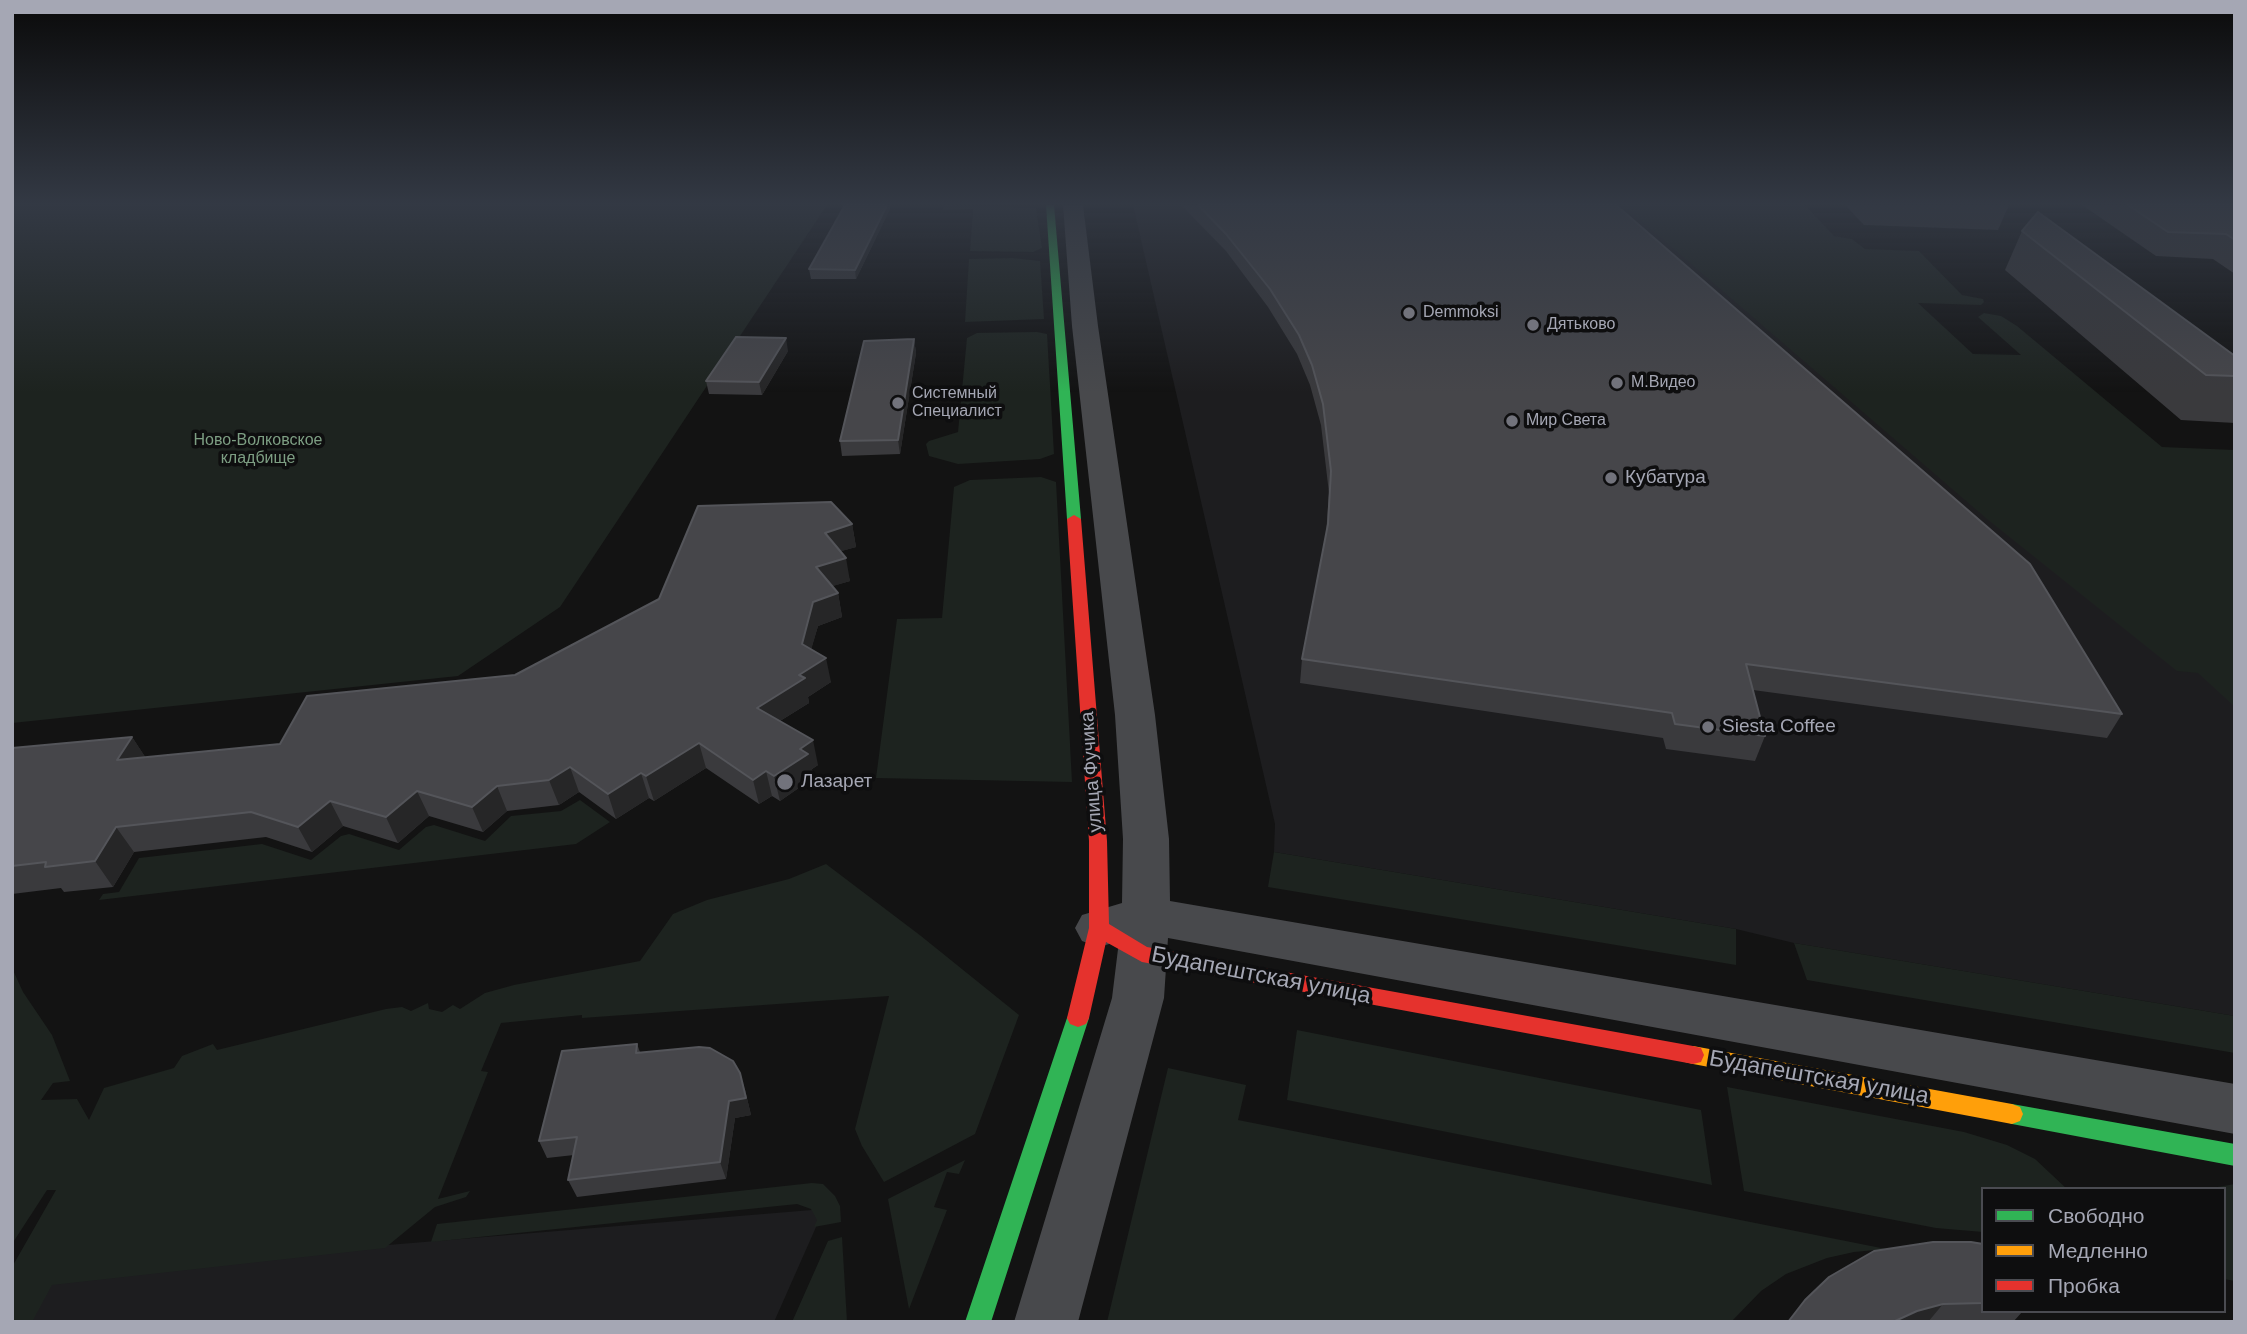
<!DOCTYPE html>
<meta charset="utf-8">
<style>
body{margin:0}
#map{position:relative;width:2247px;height:1334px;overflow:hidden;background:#131313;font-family:Helvetica,sans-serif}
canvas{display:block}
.frame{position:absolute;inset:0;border:14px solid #a5a7b4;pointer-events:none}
.legend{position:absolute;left:1981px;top:1187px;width:245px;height:126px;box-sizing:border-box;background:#0e0e0f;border:2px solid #4a4b51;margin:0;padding:9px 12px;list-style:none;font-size:21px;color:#a5a7b4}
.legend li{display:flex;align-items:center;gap:14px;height:35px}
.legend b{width:35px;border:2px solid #4a4b51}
</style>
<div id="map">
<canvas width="2247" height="1334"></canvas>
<div class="frame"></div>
<ul class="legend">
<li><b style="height:9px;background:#30b455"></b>Свободно</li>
<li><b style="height:9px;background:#ff9f0a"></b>Медленно</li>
<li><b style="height:9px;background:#e5322d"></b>Пробка</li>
</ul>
</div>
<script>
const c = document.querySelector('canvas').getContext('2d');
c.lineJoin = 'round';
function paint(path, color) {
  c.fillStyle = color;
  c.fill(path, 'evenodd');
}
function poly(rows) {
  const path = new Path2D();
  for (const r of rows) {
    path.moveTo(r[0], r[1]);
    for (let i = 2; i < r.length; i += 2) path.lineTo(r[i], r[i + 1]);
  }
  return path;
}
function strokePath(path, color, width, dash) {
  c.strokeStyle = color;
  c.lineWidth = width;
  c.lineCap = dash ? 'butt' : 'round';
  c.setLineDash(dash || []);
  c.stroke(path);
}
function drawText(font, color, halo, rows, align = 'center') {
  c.font = font + ' Helvetica,sans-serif';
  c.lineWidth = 7;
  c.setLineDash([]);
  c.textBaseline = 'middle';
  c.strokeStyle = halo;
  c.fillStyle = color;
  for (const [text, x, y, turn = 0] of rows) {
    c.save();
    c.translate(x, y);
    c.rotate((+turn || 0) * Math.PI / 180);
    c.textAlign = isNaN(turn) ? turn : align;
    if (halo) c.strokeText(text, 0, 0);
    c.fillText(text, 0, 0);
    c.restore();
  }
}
paint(poly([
 [1133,205,1636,205,2235,678,2235,1016,1794,943,1736,929,1274,852,1275,824],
 [824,1209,774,1322,12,1322,12,1276]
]), '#1d1d1f');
paint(poly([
 [12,205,827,205,560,607,458,676,12,723],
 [944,205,1036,208,1042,248,1033,252,970,251,973,209,943,210],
 [1623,205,1805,205,1834,236,1852,239,1865,249,1919,251,1962,295,1983,299,1984,302,1981,305,1918,303,1973,354,2021,355,1978,317,1984,313,2001,316,2017,326,2162,447,2235,450,2235,707,2198,673,2177,671,1987,519],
 [1013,258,1040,261,1044,319,965,322,969,259],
 [1037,332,1047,334,1054,454,1040,459,958,464,929,456,926,444,929,441,958,432,967,338,977,333],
 [1041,477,1056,482,1072,782,876,778,897,619,942,618,954,487,970,480],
 [580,800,610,822,576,844,99,900,103,894,119,892,139,858,262,844,311,860,341,836,349,834,399,850,426,827,434,825,485,841,511,816,561,811],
 [1274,852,1736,929,1736,965,1268,887],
 [826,864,921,936,1019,1015,975,1134,884,1182,862,1146,855,1129,889,996,582,1018,582,1015,501,1023,481,1071,488,1072,438,1199,470,1191,466,1197,435,1207,385,1248,52,1285,32,1322,12,1322,12,1267,56,1190,47,1190,12,1244,12,968,23,992,52,1035,70,1081,53,1083,41,1100,77,1099,89,1120,104,1088,174,1068,182,1056,213,1044,217,1050,386,1009,402,1007,411,1011,428,1003,429,1009,442,1012,453,1005,460,1009,485,993,514,985,640,961,673,914,707,900,789,879],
 [1794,943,2235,1016,2235,1053,1807,980],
 [1297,1030,1701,1110,1712,1185,1287,1100],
 [1168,1068,1246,1085,1238,1120,1886,1249,1854,1252,1827,1258,1786,1274,1761,1291,1731,1322,1107,1322],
 [1727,1087,1964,1132,2007,1145,2035,1159,2067,1189,1983,1189,1983,1232,1936,1228,1744,1191],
 [965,1160,959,1174,947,1172,934,1207,947,1210,909,1309,888,1199],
 [812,1183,823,1184,835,1196,840,1206,841,1222,814,1227,817,1220,811,1209,797,1204,431,1242,437,1224],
 [2235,1184,2235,1281,2224,1279,2224,1189,2206,1189],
 [842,1237,847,1322,792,1322,828,1241]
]), '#1d231f');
paint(poly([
 [1063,205,1083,205,1098,326,1155,715,1169,839,1170,901,2235,1084,2235,1134,1168,938,1164,998,1078,1322,1014,1322,1112,998,1119,941,1099,947,1082,941,1075,928,1082,915,1122,903,1123,839,1115,715,1072,326,1063,205]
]), '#48494c');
paint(poly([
 [1046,205,1054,205,1081,519,1074,523,1067,519,1046,205],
 [1078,1009,1086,1012,1089,1018,991,1322,965,1322,1067,1018,1070,1012,1078,1009],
 [2012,1104,2235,1144,2235,1166,2012,1124,2004,1121,2001,1114,2004,1107,2012,1104]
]), '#30b455');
paint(poly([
 [1693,1046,2012,1104,2020,1107,2023,1114,2020,1121,2012,1124,1693,1064,1685,1062,1682,1055,1685,1048,1693,1046]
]), '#ff9f0a');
paint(poly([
 [1074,515,1081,519,1107,841,1109,924,1147,947,1693,1046,1701,1048,1704,1055,1701,1062,1693,1064,1142,962,1106,942,1089,1018,1086,1024,1078,1027,1070,1024,1067,1018,1089,928,1089,841,1067,519,1074,515]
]), '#e5322d');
paint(poly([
 [1181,205,1616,205,2122,714,2107,738,1753,690,1765,736,1755,761,1666,749,1663,738,1300,683,1302,659,1326,534,1329,493,1321,425,1310,385,1297,354,1268,307,1226,251],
 [1845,205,2009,205,1998,230,1864,225],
 [2082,205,2235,205,2235,274,2213,259,2156,256],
 [890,209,856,279,811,279,809,269],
 [2022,231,2235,356,2235,423,2181,420,2005,270],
 [914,339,916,353,900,454,842,456,840,441],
 [788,351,762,395,709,394,706,381],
 [852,524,856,547,841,551,850,581,832,586,838,593,842,617,818,626,811,649,831,682,808,697,809,703,780,721,818,765,812,769,813,778,780,801,772,796,759,804,706,768,654,801,649,798,616,819,579,792,559,805,507,811,483,832,429,816,398,843,343,826,312,852,266,837,134,852,113,887,64,892,61,888,12,894,12,748,132,737,145,757,280,744,515,675],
 [637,1044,640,1052,745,1090,751,1115,735,1118,726,1179,577,1197,568,1180,574,1155,547,1158,539,1141],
 [1983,1244,1983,1311,2023,1311,2013,1322,1788,1322]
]), '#3a3a3d');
paint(poly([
 [887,205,890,205,890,209,856,279,855,270],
 [786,338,788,351,762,395,759,382],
 [914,339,916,353,900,454,898,440],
 [852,524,856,547,828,555,825,533],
 [846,558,850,581,820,590,816,567],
 [838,593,842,617,818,626,806,668,802,644,813,602],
 [826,658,831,682,808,697,809,703,762,732,757,708,799,675],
 [132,737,148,761,117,760],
 [813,740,818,765,812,769,813,778,780,801,774,776,800,749],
 [699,743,706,768,654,801,646,776],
 [570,767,579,792,559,805,549,780],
 [766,771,772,796,759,804,753,780],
 [641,773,649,798,616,819,608,794],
 [497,786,507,811,483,832,472,807],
 [417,791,429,816,398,843,386,817],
 [330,801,343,826,312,852,298,827],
 [116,827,134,852,113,887,95,861],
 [740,1073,745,1090,751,1115,735,1118,726,1179,720,1162,729,1101],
 [1943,1304,1928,1322,1893,1322,1917,1311]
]), '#262627');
const building = poly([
 [845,205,887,205,855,270,809,269,845,205],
 [1198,205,1616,205,2030,564,2122,714,1746,664,1765,736,1675,724,1672,713,1302,659,1328,524,1331,471,1323,404,1312,365,1299,335,1270,289,1226,234,1198,205],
 [2128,205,2235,205,2235,240,2226,234,2168,232,2128,205],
 [2038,212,2235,356,2235,376,2206,375,2022,231,2038,212],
 [736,337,786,338,759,382,706,381,736,337],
 [914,339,898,440,840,441,864,341,914,339],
 [831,502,852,524,825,533,846,558,816,567,838,593,813,602,802,644,826,658,799,675,805,678,757,708,813,740,800,749,808,754,774,776,766,771,753,780,699,743,646,776,641,773,608,794,570,767,549,780,497,786,472,807,417,791,386,817,330,801,298,827,251,812,116,827,95,861,45,867,46,862,12,866,12,748,132,737,117,760,280,744,307,696,515,675,659,599,698,506,831,502],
 [637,1044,636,1053,699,1047,710,1048,733,1061,740,1073,746,1098,729,1101,720,1162,568,1180,577,1137,539,1141,562,1051,637,1044],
 [1933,1242,1971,1242,1983,1244,1983,1303,1943,1304,1917,1311,1893,1322,1788,1322,1805,1300,1829,1277,1874,1251,1933,1242]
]);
paint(building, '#46464a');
strokePath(building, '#54555a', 2);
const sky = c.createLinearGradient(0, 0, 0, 392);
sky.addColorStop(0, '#0a0a0a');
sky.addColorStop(0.52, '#333944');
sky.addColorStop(1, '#33394400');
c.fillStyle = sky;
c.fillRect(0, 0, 2247, 392);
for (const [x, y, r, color] of [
 [1409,313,7,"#72737c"],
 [1533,325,7,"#72737c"],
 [1617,383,7,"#72737c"],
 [898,403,7,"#72737c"],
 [1512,421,7,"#72737c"],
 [1611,478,7,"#72737c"],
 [1708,727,7,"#72737c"],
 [785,782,9,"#72737c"]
]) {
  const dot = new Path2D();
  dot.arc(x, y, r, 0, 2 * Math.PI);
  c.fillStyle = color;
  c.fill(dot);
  strokePath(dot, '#0e0e0f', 2.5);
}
drawText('16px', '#a5a7b4', '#0e0e0f', [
 ["Demmoksi",1423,313],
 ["Дятьково",1547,325],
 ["М.Видео",1631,383],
 ["Системный",912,394],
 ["Специалист",912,412],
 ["Мир Света",1526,421]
], 'left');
drawText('16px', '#7d9e83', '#0e0e0f', [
 ["Ново-Волковское",258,441],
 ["кладбище",258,459]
]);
drawText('19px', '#a5a7b4', '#0e0e0f', [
 ["Кубатура",1625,478],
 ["Siesta Coffee",1722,727],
 ["Лазарет",801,782]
], 'left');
drawText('19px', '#a5a7b4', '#0e0e0f', [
 ["улица Фучика",1092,772,-94]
]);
drawText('23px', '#a5a7b4', '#0e0e0f', [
 ["Будапештская улица",1261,976,11],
 ["Будапештская улица",1819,1078,10]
]);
</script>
